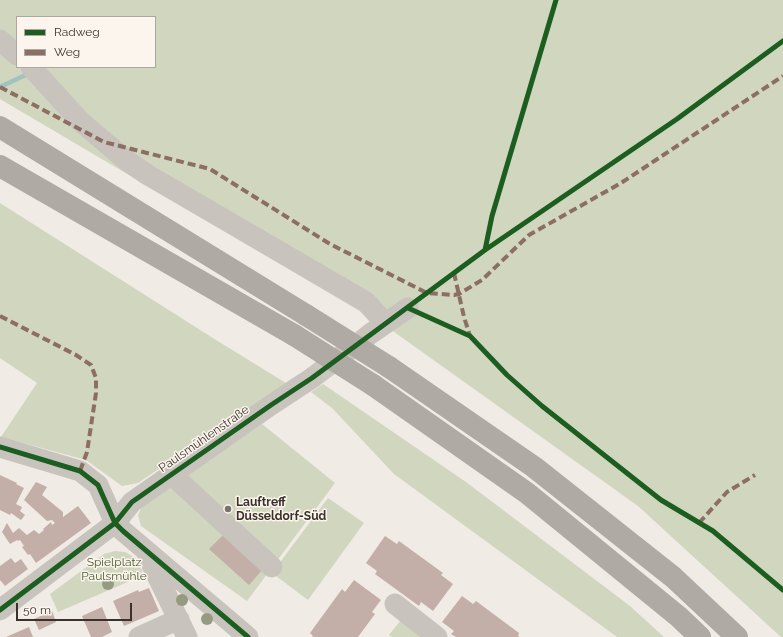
<!DOCTYPE html>
<meta charset="utf-8">
<style>
body{margin:0}
#map{position:relative;width:783px;height:637px;overflow:hidden;background:#f0ebe5;font-family:Raleway,sans-serif}
canvas{display:block}
.legend{position:absolute;left:16px;top:16px;width:140px;height:52px;box-sizing:border-box;background:#fbf5ee;border:1px solid #aea6a0;margin:0;padding:5px 7px;list-style:none;font-size:12px;color:#3b302b}
.legend li{display:flex;align-items:center;gap:8px;height:20px}
.legend b{width:20px;border:1px solid #aea6a0}
.scale{position:absolute;left:16px;top:603px;width:116px;height:18px;box-sizing:border-box;border:2px solid #3b302b;border-top:0;padding-left:5px;font-size:12px;line-height:14px;white-space:nowrap;color:#3b302b;-webkit-text-stroke:3px #fbf5ee;paint-order:stroke}
</style>
<div id="map">
<canvas width="783" height="637"></canvas>
<ul class="legend">
<li><b style="height:5px;background:#1b5e20"></b>Radweg</li>
<li><b style="height:5px;background:#8d6e63"></b>Weg</li>
</ul>
<div class="scale">50 m</div>
</div>
<script>
const c = document.querySelector('canvas').getContext('2d');
c.lineJoin = 'round';
function paint(path, color) {
  c.fillStyle = color;
  c.fill(path, 'evenodd');
}
function poly(rows) {
  const path = new Path2D();
  for (const r of rows) {
    path.moveTo(r[0], r[1]);
    for (let i = 2; i < r.length; i += 2) path.lineTo(r[i], r[i + 1]);
  }
  return path;
}
function strokePath(path, color, width, dash) {
  c.strokeStyle = color;
  c.lineWidth = width;
  c.lineCap = dash ? 'butt' : 'round';
  c.setLineDash(dash || []);
  c.stroke(path);
}
function drawText(font, color, halo, rows, align = 'center') {
  c.font = font + ' Raleway,sans-serif';
  c.lineWidth = 3;
  c.setLineDash([]);
  c.textBaseline = 'middle';
  c.strokeStyle = halo;
  c.fillStyle = color;
  for (const [text, x, y, turn = 0] of rows) {
    c.save();
    c.translate(x, y);
    c.rotate((+turn || 0) * Math.PI / 180);
    c.textAlign = isNaN(turn) ? turn : align;
    if (halo) c.strokeText(text, 0, 0);
    c.fillText(text, 0, 0);
    c.restore();
  }
}
paint(poly([
 [0,0,783,0,783,637,781,637,638,506,390,329,0,99],
 [17,17,155,17,155,67,17,67],
 [0,203,216,340,286,383,138,483,122,486,86,460,1,437,37,383,0,358],
 [323,384,466,482,630,606,664,637,617,637,394,474,332,408,311,392],
 [262,424,335,483,247,601,141,526,138,515,143,504],
 [328,498,364,523,308,600,272,573],
 [115,551,125,552,136,558,144,575,58,612,50,594,104,554],
 [401,620,423,637,392,637,389,635]
]), '#d1d6bf');
strokePath(poly([
 [0,87,30,73]
]), '#a1c2c1', 4.5);
paint(poly([
 [0,475,17,483,16,484,24,488,16,504,22,507,20,511,25,515,21,520,11,513,10,515,0,510],
 [36,482,47,487,42,495,63,512,63,517,78,506,91,523,36,563,30,554,28,555,22,547,24,546,20,540,18,541,17,540,10,544,2,532,7,523,13,533,19,528,27,535,34,530,39,534,44,530,43,529,51,522,52,525,55,523,52,520,47,521,24,500],
 [224,534,263,569,249,585,209,549],
 [385,536,397,544,399,541,443,573,441,575,453,584,433,611,421,602,419,606,375,574,377,571,366,563],
 [11,558,15,563,21,559,28,569,5,586,0,580,0,566],
 [354,580,381,600,372,612,375,614,358,637,312,637,313,636,310,633,342,589,345,592],
 [149,588,159,611,124,626,113,601,138,590,139,592],
 [462,596,473,604,476,601,519,633,518,636,520,637,456,637,451,634,454,631,442,622],
 [102,607,112,632,102,637,91,637,82,616],
 [52,611,56,622,39,630,34,619],
 [29,627,33,637,6,637]
]), '#c3afa7');
strokePath(poly([
 [312,378,369,335]
]), '#ccc6c0', 21, [21, 10]);
strokePath(poly([
 [0,40,17,55],
 [31,67,81,122,126,160,148,175,356,296,366,302,385,323],
 [370,334,408,308],
 [0,447,80,471,98,485,115,523,123,531,248,637],
 [171,474,272,567],
 [148,557,187,637],
 [395,604,437,637],
 [0,610,115,523,132,502,271,405,312,378],
 [139,637,179,619]
]), '#c9c3be', 21);
strokePath(poly([
 [0,127,306,315],
 [0,166,294,335],
 [389,367,534,467,673,577,737,637],
 [373,385,527,493,679,617,700,637]
]), '#afaaa4', 22);
strokePath(poly([
 [306,315,389,367],
 [294,335,373,385]
]), '#afaaa4', 22);
strokePath(poly([
 [0,87,104,142,210,169,330,244,427,293,454,295,459,294,482,280,529,235,621,183,783,76],
 [454,273,464,317,470,336],
 [0,316,76,355,91,365,96,378,96,393,87,452,80,471],
 [699,523,727,492,755,475]
]), '#8d6e63', 4, [8, 4]);
strokePath(poly([
 [485,250,492,216,556,0],
 [408,308,470,336,507,375,542,406,661,500,713,531,783,590],
 [0,447,80,471,98,485,115,523,123,531,248,637],
 [0,610,115,523,132,502,271,405,312,378,485,250,677,119,783,41]
]), '#1b5e20', 5);
c.fillStyle = '#959b80';
for (const [x, y] of [
 [108,584],
 [182,600],
 [207,619]
]) {
  c.beginPath();
  c.arc(x, y, 6, 0, 2 * Math.PI);
  c.fill();
}
for (const [x, y, r, color] of [
 [228,509,4,"#7a716c"]
]) {
  const dot = new Path2D();
  dot.arc(x, y, r, 0, 2 * Math.PI);
  c.fillStyle = color;
  c.fill(dot);
  strokePath(dot, '#fbf5ee', 1.5);
}
drawText('12px', '#3b302b', '#fbf5ee', [
 ["Paulsmühlenstraße",204,439,-35]
]);
drawText('bold 12px', '#3b302b', '#fbf5ee', [
 ["Lauftreff",236,502],
 ["Düsseldorf-Süd",236,516]
], 'left');
drawText('12px', '#4a5a2e', '#fbf5ee', [
 ["Spielplatz",114,562],
 ["Paulsmühle",114,576]
]);
</script>
